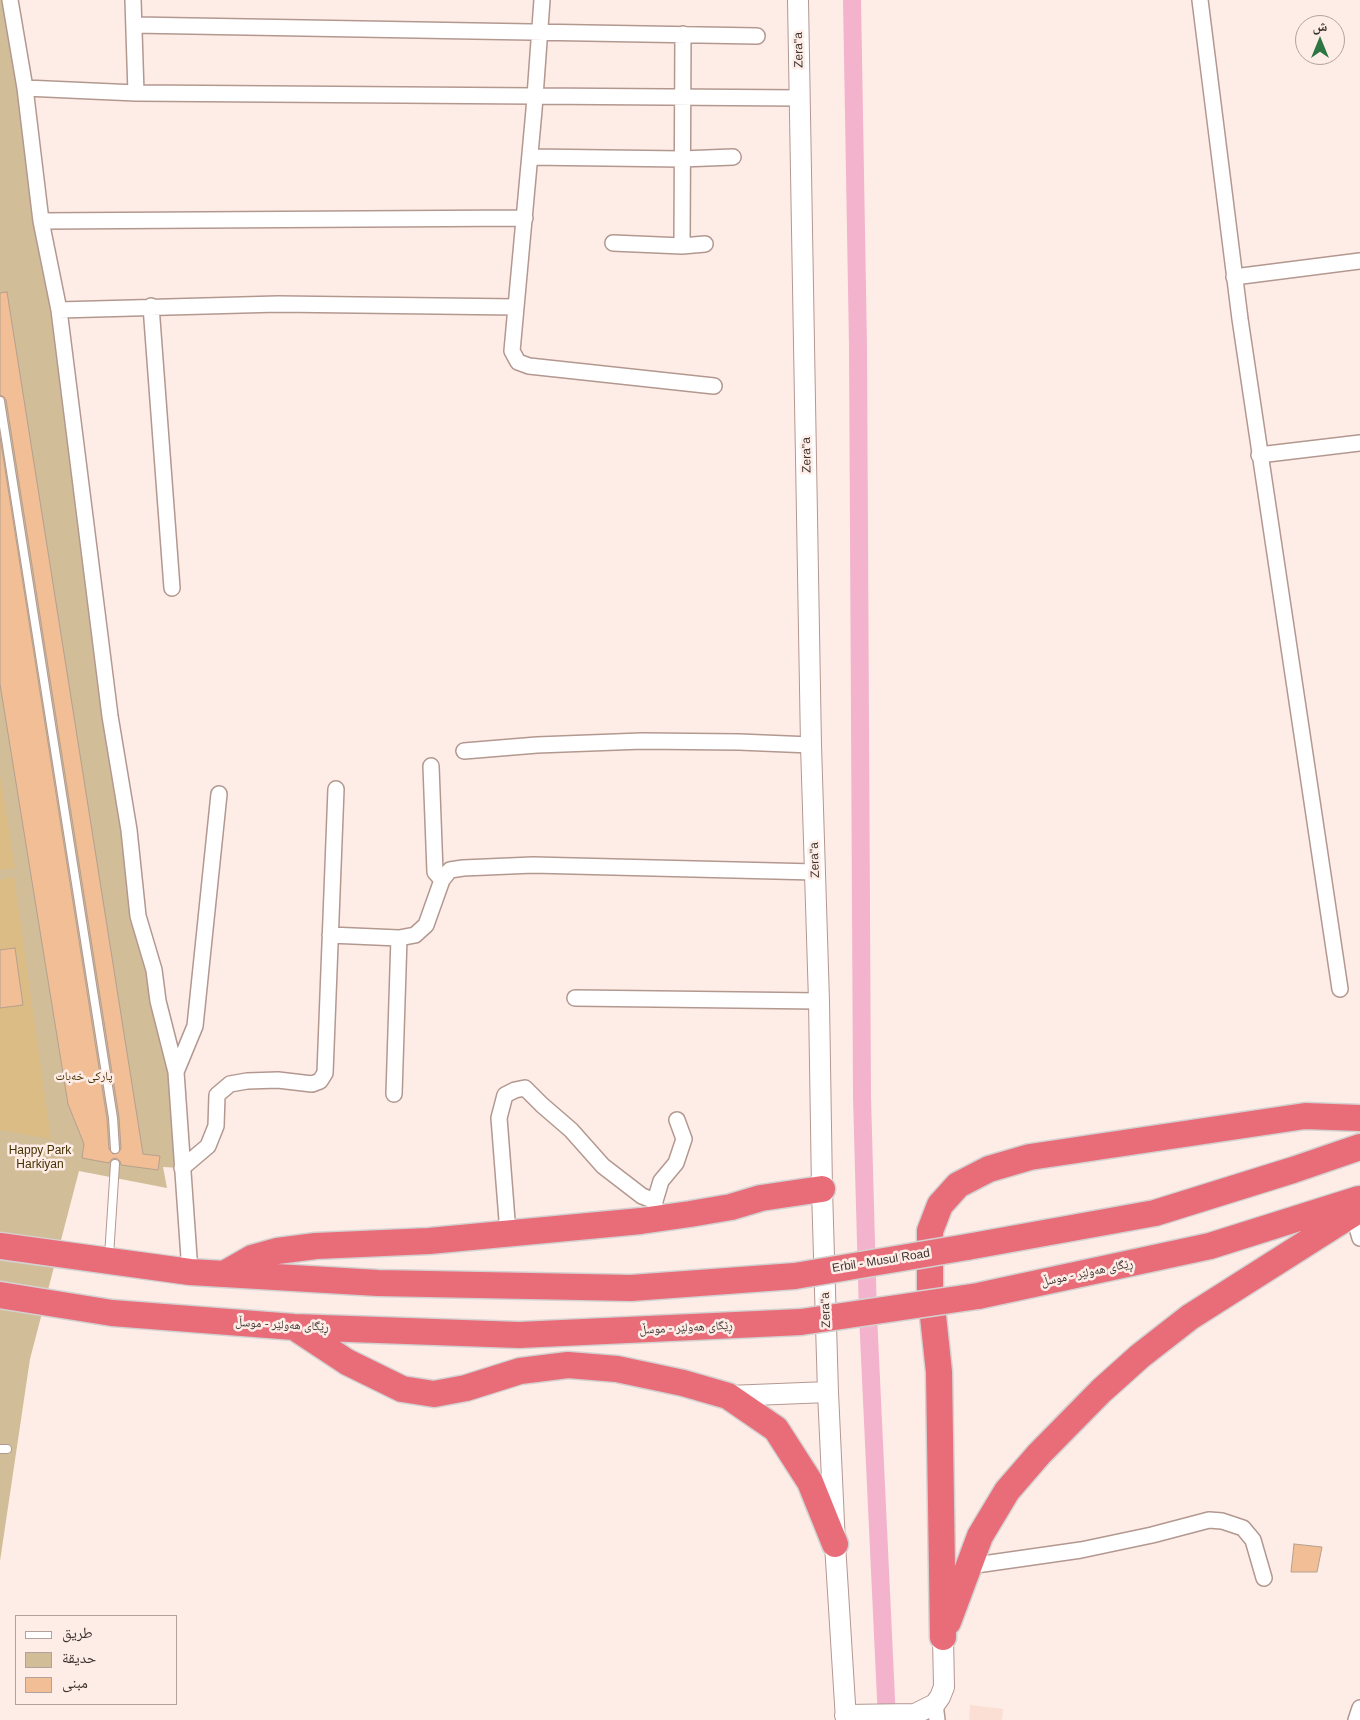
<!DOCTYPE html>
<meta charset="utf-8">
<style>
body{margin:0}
#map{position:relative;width:1360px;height:1720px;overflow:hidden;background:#feede7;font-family:Helvetica,"Noto Naskh Arabic",sans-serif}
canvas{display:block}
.legend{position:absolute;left:15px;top:1615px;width:162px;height:90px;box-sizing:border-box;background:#feede7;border:1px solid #b1a29d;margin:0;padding:6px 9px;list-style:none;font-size:15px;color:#3d322e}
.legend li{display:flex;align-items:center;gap:10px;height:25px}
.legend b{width:25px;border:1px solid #b1a29d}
.north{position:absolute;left:1295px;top:15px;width:50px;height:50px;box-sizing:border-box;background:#feede7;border:1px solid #b1a29d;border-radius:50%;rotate:0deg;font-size:14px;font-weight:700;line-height:20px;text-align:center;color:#3d322e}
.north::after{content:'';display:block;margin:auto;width:18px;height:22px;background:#2d7543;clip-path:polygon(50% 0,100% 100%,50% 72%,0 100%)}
</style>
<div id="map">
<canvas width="1360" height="1720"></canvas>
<ul class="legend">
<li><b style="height:6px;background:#fff"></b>طريق</li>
<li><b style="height:14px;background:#d1bd98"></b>حديقة</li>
<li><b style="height:14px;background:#f1be95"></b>مبنى</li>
</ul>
<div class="north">ش</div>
</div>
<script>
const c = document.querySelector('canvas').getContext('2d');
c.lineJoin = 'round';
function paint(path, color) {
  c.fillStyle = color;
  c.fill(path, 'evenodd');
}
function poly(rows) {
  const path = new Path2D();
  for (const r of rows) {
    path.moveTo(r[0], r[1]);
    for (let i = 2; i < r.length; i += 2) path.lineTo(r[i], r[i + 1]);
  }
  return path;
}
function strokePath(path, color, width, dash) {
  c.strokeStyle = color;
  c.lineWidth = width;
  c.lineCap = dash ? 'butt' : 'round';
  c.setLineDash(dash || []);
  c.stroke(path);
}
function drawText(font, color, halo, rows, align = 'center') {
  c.font = font + ' Helvetica,"Noto Naskh Arabic",sans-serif';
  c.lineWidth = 5;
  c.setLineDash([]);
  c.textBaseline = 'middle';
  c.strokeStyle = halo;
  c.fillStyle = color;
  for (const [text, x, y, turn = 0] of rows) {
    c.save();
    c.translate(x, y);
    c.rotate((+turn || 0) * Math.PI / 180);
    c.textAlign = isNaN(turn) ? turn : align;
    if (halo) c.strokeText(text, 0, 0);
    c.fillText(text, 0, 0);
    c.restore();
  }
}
paint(poly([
 [970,1705,1003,1709,1002,1720,969,1720]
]), '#fbded4');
paint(poly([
 [0,0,9,0,182,1168,163,1167,167,1188,79,1171,30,1359,0,1561]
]), '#d1bd98');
paint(poly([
 [0,774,15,868,0,870],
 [14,877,51,1139,0,1130,0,880]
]), '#dabc84');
strokePath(poly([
 [852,0,858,346,862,1097,868,1315,887,1720]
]), '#f3b3cc', 18);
const building = poly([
 [7,292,143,1154,160,1156,158,1170,121,1165,120,1161,116,1158,112,1159,109,1163,82,1158,84,1144,68,1104,0,684,0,437,107,1119,109,1149,113,1154,118,1153,121,1149,119,1117,6,400,4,397,0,395,0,293,7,292],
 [15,948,23,1005,0,1008,0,950,15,948],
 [1294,1544,1322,1547,1317,1572,1291,1572,1294,1544]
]);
paint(building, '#f1be95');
strokePath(building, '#b5a090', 1);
const lane = poly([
 [0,401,113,1118,115,1149],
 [109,1256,115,1164],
 [0,1449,7,1449]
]);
const street = poly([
 [10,0,25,88,41,221,59,310,110,716,129,830,138,916,154,970,158,1001,176,1072,190,1272],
 [133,0,136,93],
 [542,0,534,110,512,351,518,362,529,366,714,386],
 [1200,0,1240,319,1340,989],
 [134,25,757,36],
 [25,88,136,93,800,98],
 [530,157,682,159,733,157],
 [41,221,525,218],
 [613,243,682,246,705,244],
 [682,246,683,34],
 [1234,277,1360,261],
 [151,306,172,588],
 [59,310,278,304,516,307],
 [1259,455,1360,443],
 [464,751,537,745,642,741,739,742,811,745],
 [431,766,435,872,442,880],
 [330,935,399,938,415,935,426,925,442,880,450,870,463,868,533,865,815,872],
 [575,998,819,1001],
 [176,1072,195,1026,219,794],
 [394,1094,399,938],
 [182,1168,208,1146,216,1126,217,1095,230,1084,247,1081,278,1080,312,1084,320,1081,325,1073,336,789],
 [655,1210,655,1201,661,1181,676,1163,684,1139,677,1120],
 [1353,1214,1360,1238],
 [508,1233,499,1118,505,1095,515,1090,525,1088,542,1105,571,1130,603,1166,642,1196,655,1201],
 [969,1566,1081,1550,1152,1535,1209,1520,1222,1521,1243,1528,1253,1540,1264,1578],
 [935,1704,937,1720],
 [1356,1720,1360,1708]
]);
const secondary = poly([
 [798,0,811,745,819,1001,822,1189,828,1392,835,1544,846,1720],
 [728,1396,828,1392],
 [845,1715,915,1714,935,1704,940,1697,944,1687,943,1637]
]);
const highway = poly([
 [0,1246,190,1272,378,1283,631,1288,795,1276],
 [967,1247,1155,1213,1293,1170,1360,1147],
 [224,1274,252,1258,277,1251,316,1246,429,1241,641,1221,690,1214,731,1207,761,1198,822,1189],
 [0,1295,112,1313,294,1327,519,1335,801,1322],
 [978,1296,1210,1246,1359,1199],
 [294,1327,347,1362,402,1389,434,1394,466,1388,520,1371,568,1365,617,1369,683,1383,728,1396,776,1429,810,1482,835,1544],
 [948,1622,980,1536,1007,1491,1039,1454,1101,1391,1140,1356,1190,1317,1360,1209],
 [943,1637,939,1372,930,1288,930,1231,940,1205,958,1185,989,1169,1030,1157,1305,1116,1360,1118]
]);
strokePath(lane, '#b39890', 10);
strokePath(street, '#b39890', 18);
strokePath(secondary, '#b39890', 22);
strokePath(highway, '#d4d2d1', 29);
strokePath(lane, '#fff', 8);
strokePath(street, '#fff', 15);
strokePath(secondary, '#fff', 20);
strokePath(highway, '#e96c79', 26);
const highwayBridge = poly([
 [795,1276,967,1247],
 [801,1322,978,1296]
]);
strokePath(highwayBridge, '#d4d2d1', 29, []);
strokePath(highwayBridge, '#e96c79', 26);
drawText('12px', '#3d322e', '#feede7', [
 ["Zera\"a",799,50,-91],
 ["Zera\"a",807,455,-91],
 ["Zera\"a",815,860,-92],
 ["Erbil - Musul Road",881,1261,-9],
 ["ڕێگای هەولێر - موسڵ",1087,1273,-12],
 ["Zera\"a",826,1310,-92],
 ["ڕێگای هەولێر - موسڵ",282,1325,3],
 ["ڕێگای هەولێر - موسڵ",686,1328,-3]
]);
drawText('12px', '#463203', '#feede7', [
 ["پارکی خەبات",84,1077],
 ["Happy Park",40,1151],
 ["Harkiyan",40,1165]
]);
</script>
